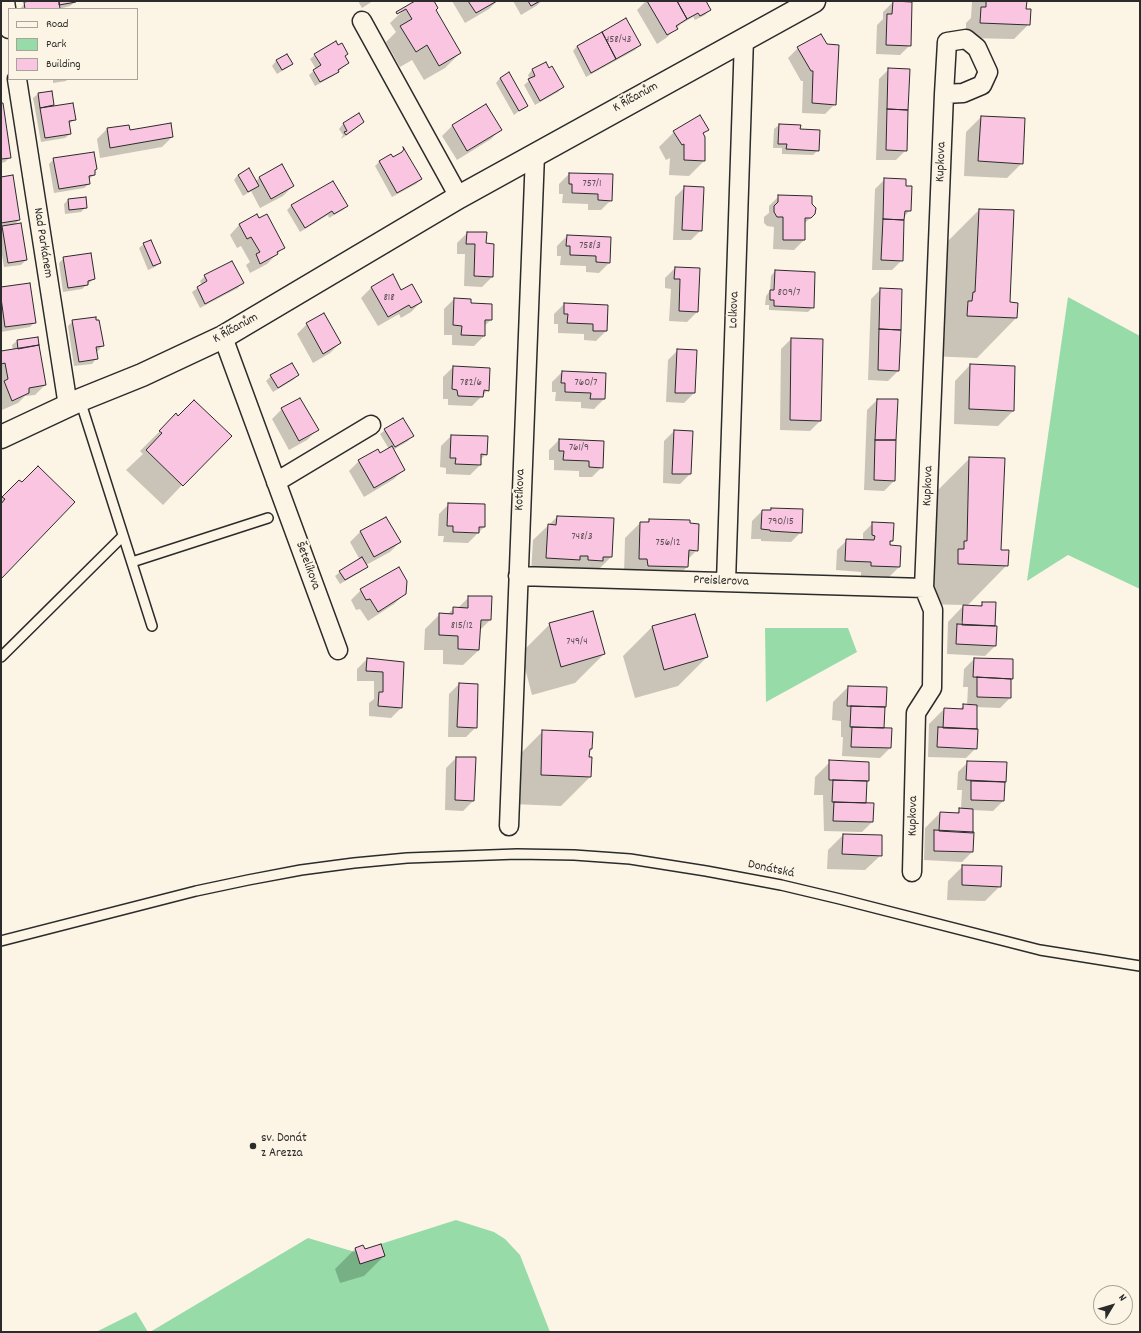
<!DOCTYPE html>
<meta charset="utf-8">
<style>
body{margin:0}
#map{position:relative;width:1141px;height:1333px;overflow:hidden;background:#fcf5e5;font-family:Dekko,sans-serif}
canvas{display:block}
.frame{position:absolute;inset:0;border:2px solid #2b2b2b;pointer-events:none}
.legend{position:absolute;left:8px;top:8px;width:130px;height:72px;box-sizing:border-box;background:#fcf5e5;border:1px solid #a8a49b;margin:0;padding:5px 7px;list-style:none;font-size:12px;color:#2b2b2b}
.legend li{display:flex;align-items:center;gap:8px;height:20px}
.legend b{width:20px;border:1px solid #a8a49b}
.north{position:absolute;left:1093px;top:1285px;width:40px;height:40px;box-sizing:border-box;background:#fcf5e5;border:1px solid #a8a49b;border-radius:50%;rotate:52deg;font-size:11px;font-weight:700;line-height:16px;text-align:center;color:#2b2b2b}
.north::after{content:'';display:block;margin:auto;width:14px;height:18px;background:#2b2b2b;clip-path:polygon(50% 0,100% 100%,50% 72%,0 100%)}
</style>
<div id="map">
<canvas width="1141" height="1333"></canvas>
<div class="frame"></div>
<ul class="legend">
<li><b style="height:5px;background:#fcf5e5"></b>Road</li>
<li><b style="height:11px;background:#97dca8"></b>Park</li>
<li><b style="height:11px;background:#f9c5e1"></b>Building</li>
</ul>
<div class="north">N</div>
</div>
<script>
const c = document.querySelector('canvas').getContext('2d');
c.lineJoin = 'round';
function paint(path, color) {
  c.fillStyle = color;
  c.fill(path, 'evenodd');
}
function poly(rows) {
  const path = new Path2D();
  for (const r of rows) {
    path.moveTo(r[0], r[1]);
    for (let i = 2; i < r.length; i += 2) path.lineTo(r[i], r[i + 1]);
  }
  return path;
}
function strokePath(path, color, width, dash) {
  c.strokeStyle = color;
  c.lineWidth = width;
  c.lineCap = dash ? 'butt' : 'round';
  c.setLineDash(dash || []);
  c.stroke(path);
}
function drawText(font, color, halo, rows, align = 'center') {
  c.font = font + ' Dekko,sans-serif';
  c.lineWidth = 4;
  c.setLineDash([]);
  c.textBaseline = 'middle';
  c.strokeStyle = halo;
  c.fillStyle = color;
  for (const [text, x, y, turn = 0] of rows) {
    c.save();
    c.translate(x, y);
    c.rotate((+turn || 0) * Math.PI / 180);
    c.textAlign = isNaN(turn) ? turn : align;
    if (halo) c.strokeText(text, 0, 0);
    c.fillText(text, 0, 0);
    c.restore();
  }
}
paint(poly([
 [1068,297,1140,336,1140,589,1068,555,1027,581],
 [765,628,848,628,857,652,766,702],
 [456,1220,494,1232,505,1239,520,1255,550,1332,150,1332,308,1238,355,1252,355,1248,363,1245,365,1249],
 [136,1312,148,1332,96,1332]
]), '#97dca8');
paint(poly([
 [36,1,75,1,75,2,70,6,59,9,20,9,25,3],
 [358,1,373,1,362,8],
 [417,1,433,1,435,10,460,53,445,68,424,80,412,60,400,67,386,42,396,32,390,23,406,8],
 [452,1,497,1,489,9,465,23],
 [513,1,542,1,536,6,521,15],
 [646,1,704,1,710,10,705,15,695,20,693,17,681,24,666,38,657,44,637,10],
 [972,1,1026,1,1025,10,1029,24,1014,39,966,38,966,23,971,18],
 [893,2,910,45,900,55,876,54,877,25,883,19,883,12],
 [821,35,835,104,825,114,802,113,803,81,801,81,788,58,798,48],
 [640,45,635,50,586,77,573,51,577,46],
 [287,55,292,64,287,68,277,74,272,66,276,61],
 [315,55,344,57,348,63,333,76,315,86,309,75,316,69,310,59],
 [545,63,563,87,558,92,535,105,524,85,530,80,528,75,532,70],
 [889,69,906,150,896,160,876,160,879,79],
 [500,78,527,105,514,115,496,83],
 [53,79,68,79,66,81,53,83],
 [51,92,54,107,74,120,68,125,70,134,65,138,41,142,33,98,38,94],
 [1,104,10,157,5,162,1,163],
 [486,106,501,129,491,139,457,160,442,136,452,126],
 [358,115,363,122,358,127,341,139,343,135,339,129,343,124],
 [981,117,1022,163,1007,178,964,176,966,132],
 [779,125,799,130,818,150,813,155,782,154,782,148,773,148,774,129],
 [107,129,129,131,172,137,162,147,100,158,97,139],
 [707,130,703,134,704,161,689,176,669,175,670,158,666,160,659,147,674,132],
 [54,159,94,171,94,175,88,180,89,184,84,188,54,193,49,164],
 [380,161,421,179,416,184,392,197,375,166],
 [282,166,293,186,283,196,260,208,251,191,243,196,234,180,238,175,255,182,259,178],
 [569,174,611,200,601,210,588,210,588,204,562,203,563,194,559,194,559,184],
 [1,178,19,220,14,225,26,260,21,265,4,267,1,249],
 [885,179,910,210,904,217,902,260,892,270,872,270,875,189],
 [685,187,701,230,691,240,673,240,675,197],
 [779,196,811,204,814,214,804,224,804,240,794,250,773,249,774,227,767,226,764,223,764,217,769,213,769,206],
 [68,200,86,207,81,212,65,214,64,204],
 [292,205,347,206,343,210,329,218,328,215,300,232,287,210],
 [979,210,1009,303,1016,318,977,358,928,356,939,250],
 [239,225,283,248,267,264,250,273,246,265,250,262,241,246,237,248,230,235],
 [467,233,485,244,492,277,482,287,464,286,465,254,457,254,457,243],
 [567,236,609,263,599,273,586,272,586,266,560,265,561,256,557,256,557,246],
 [144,244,160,263,155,267,148,270,139,248],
 [64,258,94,279,82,289,63,292,59,263],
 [675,268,697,312,687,322,669,321,671,289,665,288,665,278],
 [775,271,813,307,808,312,769,310,769,305,765,305,766,296,770,291,771,276],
 [392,275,401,291,421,302,411,312,401,318,399,314,378,326,361,298,371,288],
 [205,276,242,283,238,288,200,308,192,292,202,285,200,281],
 [1,288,35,322,30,327,1,332],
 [881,289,898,371,888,381,868,380,871,299],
 [454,299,470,304,491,320,484,326,484,336,474,346,452,345,452,335,444,335,444,309],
 [564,304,606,331,596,341,584,340,584,334,558,333,558,324,554,324,554,314],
 [73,321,102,346,98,351,96,351,96,359,92,364,74,366,68,326],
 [307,324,340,343,330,353,313,363,297,334],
 [791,339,820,421,810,431,780,430,781,349],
 [17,341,45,385,35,395,25,396,18,403,2,410,1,407,1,352,13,350,12,345],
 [678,350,694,393,684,403,666,402,668,360],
 [970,365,1013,411,998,426,954,424,955,381],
 [453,367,488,390,472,406,448,405,448,399,443,399,443,377],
 [562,372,604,399,594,409,581,408,581,402,555,401,556,392,552,392,552,382],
 [298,375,293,380,273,392,266,381,271,376],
 [877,400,894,481,884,491,864,490,867,410],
 [282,409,317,430,307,440,289,450,272,419],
 [176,415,178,417,182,485,163,505,126,470,143,454,140,451],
 [385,430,412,436,408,441,393,450,404,469,394,479,364,497,349,471,359,461,379,454,389,449,380,434],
 [674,431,692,432,690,474,680,484,663,483,664,441],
 [451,436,486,454,480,460,480,465,470,475,446,474,446,468,440,467,441,446],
 [559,440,602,467,592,477,579,477,579,471,554,470,554,460,549,460,549,450],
 [970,458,1000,551,1007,565,966,607,978,607,983,603,994,627,995,646,985,656,947,654,948,622,964,605,919,604,919,590,930,498],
 [961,621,963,621,961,630],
 [19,481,1,577,1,499],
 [449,504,484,527,468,543,443,542,444,536,438,536,439,514],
 [772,509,801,532,791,542,761,541,761,539,751,539,752,521,762,511,770,511],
 [557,517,611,557,596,572,531,573,533,540],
 [385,518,400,542,390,552,366,565,362,571,340,584,335,576,340,572,360,560,350,542,360,532],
 [649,520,697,550,687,560,687,567,672,582,624,574,625,538,640,523,646,523],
 [873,523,893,524,892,541,889,544,899,567,889,577,861,576,861,572,836,570,837,550,847,540,863,541,863,533],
 [398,569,405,594,394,604,368,621,360,609,356,610,351,600,361,590],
 [469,597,491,597,490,620,479,631,479,650,463,665,443,664,443,650,424,650,425,629,440,614,448,614,454,608,457,609],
 [550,624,604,654,575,683,532,695,521,653],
 [652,627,707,657,678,686,635,698,623,656],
 [367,659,403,663,401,708,391,718,369,716,369,703,374,699,374,681,357,681,357,669],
 [974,659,1012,660,1010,698,1000,708,976,707,976,748,966,758,928,757,929,724,944,709,959,710,964,705,967,706,968,687,963,687,964,669],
 [459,684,476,727,466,737,448,737,449,694],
 [848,687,886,688,883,729,890,729,890,748,880,758,842,756,843,737,841,737,841,721,832,720,833,702],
 [543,731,591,749,589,751,588,758,590,777,561,806,512,804,514,760],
 [456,758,473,801,463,811,445,810,446,768],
 [830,762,868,781,866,782,865,804,873,804,872,822,862,832,824,831,823,795,814,795,815,777],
 [968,762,1006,763,1003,801,993,811,972,810,972,852,962,862,924,860,925,828,940,813,955,814,961,809,962,790,957,790,958,772],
 [843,835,881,855,865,870,827,869,828,850],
 [963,866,1000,886,985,901,947,900,948,881],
 [355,1249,384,1256,364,1276,340,1283,335,1269]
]), '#0003');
const building = poly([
 [31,1,59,1,60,9,25,9,24,2,31,1],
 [59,1,76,1,76,2,59,5,59,1],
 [415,1,434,1,438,8,436,10,461,53,439,66,427,45,416,52,400,26,412,19,406,9,397,14,396,12,415,1],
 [468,1,497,1,476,13,468,1],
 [528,1,540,1,531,6,528,1],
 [647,1,677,1,687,19,676,26,678,29,667,35,647,1],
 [677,1,706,1,711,10,700,16,698,13,687,19,677,1],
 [893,1,912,2,911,46,886,45,887,14,892,14,893,1],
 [986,1,1027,1,1026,9,1031,9,1030,25,980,23,981,7,986,7,986,1],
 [626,18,641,45,616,59,602,32,626,18],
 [602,32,616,59,591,73,577,46,602,32],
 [821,34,827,44,839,45,836,105,812,103,813,71,811,71,797,47,821,34],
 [336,41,338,45,342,43,348,54,345,56,349,63,338,70,339,72,320,82,313,70,321,65,314,54,336,41],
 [287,54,293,64,282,70,276,60,287,54],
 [546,62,549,68,552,66,564,87,540,101,528,79,535,76,532,69,546,62],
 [888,68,910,69,908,110,887,109,888,68],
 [509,72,528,106,519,111,500,78,509,72],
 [52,91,54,105,40,108,38,93,52,91],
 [1,103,3,103,11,158,1,159,1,103],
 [73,103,76,120,69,121,71,134,45,138,40,108,73,103],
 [486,104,502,130,467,151,452,125,486,104],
 [887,109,908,110,907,151,886,150,887,109],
 [359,113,364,122,346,135,344,132,347,131,343,123,359,113],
 [700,115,709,130,703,133,705,137,705,161,684,160,684,144,682,145,673,131,700,115],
 [981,116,1025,118,1023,164,978,161,981,116],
 [171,123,173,137,110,148,107,128,129,125,130,130,171,123],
 [779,124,801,125,800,129,820,130,819,151,786,149,787,144,778,144,779,124],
 [403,147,422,179,397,193,379,161,391,154,393,157,402,152,404,149,403,147],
 [94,152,97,169,95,170,95,175,89,176,90,184,59,189,53,158,94,152],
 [282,164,294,186,271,199,259,177,282,164],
 [249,168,259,186,248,192,238,175,249,168],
 [569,173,613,174,612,201,598,200,598,194,572,193,572,184,569,184,569,173],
 [13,175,20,220,1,223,1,177,13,175],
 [884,178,906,179,906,186,912,186,911,211,905,211,904,220,883,219,884,178],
 [333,181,348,206,334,214,332,211,305,228,291,205,333,181],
 [684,186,704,187,702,231,682,230,684,186],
 [778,195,812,196,812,204,816,208,815,214,811,218,805,218,805,240,783,240,783,217,777,217,774,212,774,206,778,202,778,195],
 [86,197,87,208,69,210,68,199,86,197],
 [979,209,1014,210,1010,302,1018,303,1017,318,967,316,968,301,972,301,973,292,975,292,979,209],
 [257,214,259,218,267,214,285,248,277,252,278,254,260,264,256,254,260,252,251,237,247,239,239,224,257,214],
 [883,219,904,220,903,261,881,260,883,219],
 [21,223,27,260,8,263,2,226,21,223],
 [467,232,487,232,486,243,494,244,493,277,474,276,475,244,466,244,467,232],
 [567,235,611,237,610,263,596,262,596,256,570,255,570,246,566,246,567,235],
 [151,240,161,263,153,266,143,243,151,240],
 [91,253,95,279,88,281,88,285,68,288,63,257,91,253],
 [232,261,244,283,205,304,197,287,207,281,204,275,232,261],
 [675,267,700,268,698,312,679,311,680,279,674,279,675,267],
 [775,270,815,272,814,308,774,306,774,300,770,300,770,290,774,290,775,270],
 [393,274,401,290,412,284,422,302,411,308,409,305,388,317,371,287,393,274],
 [30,283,36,323,5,327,1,298,1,287,30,283],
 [880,288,902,289,901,330,879,329,880,288],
 [454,298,471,299,471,303,492,304,492,320,485,320,485,336,461,335,462,326,453,325,454,298],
 [564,303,608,305,607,331,593,331,593,324,567,323,568,314,564,314,564,303],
 [324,313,341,343,323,354,306,323,324,313],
 [96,317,96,320,99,320,104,346,96,347,98,359,79,362,72,320,96,317],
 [879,329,901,330,899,371,878,370,879,329],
 [38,337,39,345,18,349,17,340,38,337],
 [791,338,823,339,821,421,790,420,791,338],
 [39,345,46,385,29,388,29,393,12,401,4,381,8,379,5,363,1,364,1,351,39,345],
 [677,349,697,350,695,393,675,393,677,349],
 [292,363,299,375,278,388,270,375,292,363],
 [970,364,1015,366,1014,411,969,409,970,364],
 [453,366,490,368,489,391,484,390,483,397,458,396,457,390,452,389,453,366],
 [562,371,606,373,605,399,590,399,591,393,565,392,565,383,561,383,562,371],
 [300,398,319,430,299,441,281,408,300,398],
 [877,399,898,399,896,440,875,440,877,399],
 [194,400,232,436,183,486,146,450,162,433,159,431,176,413,178,416,194,400],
 [403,418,414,436,395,447,384,429,403,418],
 [674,430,693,431,691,474,672,474,674,430],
 [451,435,488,436,487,455,481,454,481,465,455,464,456,458,450,458,451,435],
 [559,439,604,441,603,468,589,467,589,461,563,460,564,451,559,451,559,439],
 [875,440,896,440,895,481,874,480,875,440],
 [392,446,405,470,374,488,358,460,378,449,380,453,392,446],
 [969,457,1005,458,1001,550,1009,550,1008,566,958,564,958,549,964,549,964,541,967,541,969,457],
 [38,466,75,502,1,579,1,504,5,499,2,497,19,480,22,482,38,466],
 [448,503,485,504,485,527,479,527,479,533,453,532,453,526,447,526,448,503],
 [771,508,803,509,802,533,770,531,770,530,761,529,762,510,771,510,771,508],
 [557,516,614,518,612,557,603,557,603,561,588,560,588,556,580,556,580,560,546,558,548,524,556,525,557,516],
 [386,517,401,542,374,557,360,531,386,517],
 [649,519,690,520,690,523,699,524,698,551,689,550,688,567,648,566,647,559,639,559,640,522,649,522,649,519],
 [872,522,894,523,893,541,890,541,890,545,901,546,900,567,871,566,871,562,845,561,846,539,874,540,875,536,872,535,872,522],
 [362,557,368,567,345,580,339,571,362,557],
 [399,567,407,581,406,594,378,612,370,599,366,600,360,589,399,567],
 [468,596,492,596,491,620,481,620,479,650,458,649,458,636,439,635,439,613,453,614,453,607,468,608,468,596],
 [982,602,996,602,995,626,962,625,963,605,982,606,982,602],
 [593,611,605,654,561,667,549,623,593,611],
 [695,614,708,657,664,670,652,626,695,614],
 [957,624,997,626,996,646,956,644,957,624],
 [367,658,404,662,402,708,378,706,379,692,383,692,383,672,366,671,367,658],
 [974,658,1013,659,1013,679,973,677,974,658],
 [977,677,1011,679,1011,698,977,697,977,677],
 [459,683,478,684,477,728,457,727,459,683],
 [848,686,887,687,886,707,847,706,848,686],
 [963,704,977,705,977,729,943,728,944,708,963,709,963,704],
 [851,706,885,707,884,728,850,727,851,706],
 [852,727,892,728,891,748,851,747,852,727],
 [938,727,978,729,977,749,937,747,938,727],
 [542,730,593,732,592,749,590,749,589,757,592,757,591,777,541,775,542,730],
 [456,757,476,757,474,801,455,800,456,757],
 [829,760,869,762,869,781,829,780,829,760],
 [967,761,1007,762,1006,782,966,780,967,761],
 [833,780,867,781,866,803,832,802,833,780],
 [971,781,1005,782,1004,801,971,800,971,781],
 [834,802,874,803,873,822,833,821,834,802],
 [959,808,973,809,973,833,939,831,940,812,959,813,959,808],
 [934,830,974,832,973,852,934,851,934,830],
 [843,834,882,835,882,856,842,854,843,834],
 [962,865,1002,866,1001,887,962,885,962,865],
 [381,1244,385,1256,360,1264,355,1248,363,1245,365,1249,381,1244]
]);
paint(building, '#f9c5e1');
strokePath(building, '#2b2b2b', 1);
const service = poly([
 [80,400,152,626],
 [132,562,268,518],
 [1,657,123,536],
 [1,941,196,891,248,880,301,870,354,863,407,858,517,854,574,855,630,859,706,871,781,885,840,899,1040,950,1140,966]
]);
const minor = poly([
 [5,1,9,29],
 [362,21,459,197],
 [17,79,68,406],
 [223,337,338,650],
 [276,482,371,425],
 [518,576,924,588],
 [726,582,744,38],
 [509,826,535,154],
 [912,872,916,713,932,688,933,610,924,588,944,94,947,42,966,39,977,48,988,72,982,85,963,93,944,94]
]);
const tertiary = poly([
 [1,437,80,400,142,375,223,337,459,197,814,1]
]);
strokePath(service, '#2b2b2b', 12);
strokePath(minor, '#2b2b2b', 21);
strokePath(tertiary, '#2b2b2b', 25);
strokePath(service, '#fcf5e5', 9);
strokePath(minor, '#fcf5e5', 18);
strokePath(tertiary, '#fcf5e5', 22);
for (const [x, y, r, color] of [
 [253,1146,4,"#2b2b2b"]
]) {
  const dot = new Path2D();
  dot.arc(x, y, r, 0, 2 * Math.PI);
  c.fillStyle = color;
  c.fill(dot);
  strokePath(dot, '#fcf5e5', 1.5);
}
drawText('11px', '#5e5258', null, [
 ["458/43",618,40],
 ["757/1",592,184],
 ["758/3",590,246],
 ["809/7",789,293],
 ["818",389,298],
 ["782/6",471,383],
 ["760/7",586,383],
 ["761/9",579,448],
 ["790/15",781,522],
 ["748/3",582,537],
 ["756/12",668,543],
 ["815/12",462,626],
 ["749/4",577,642]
]);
drawText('13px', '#2b2b2b', '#fcf5e5', [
 ["K Říčanům",636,98,-29],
 ["Kupkova",942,162,-88],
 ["Nad Parkánem",42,243,81],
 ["Lolkova",735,310,-88],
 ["K Říčanům",236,329,-29],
 ["Kupkova",929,486,-88],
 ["Kotíkova",521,490,-88],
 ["Šetelíkova",307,566,70],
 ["Preislerova",721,582,2],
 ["Kupkova",914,816,-89],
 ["Donátská",771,870,12]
]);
drawText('13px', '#2b2b2b', '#fcf5e5', [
 ["sv. Donát",261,1139],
 ["z Arezza",261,1154]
], 'left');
</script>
